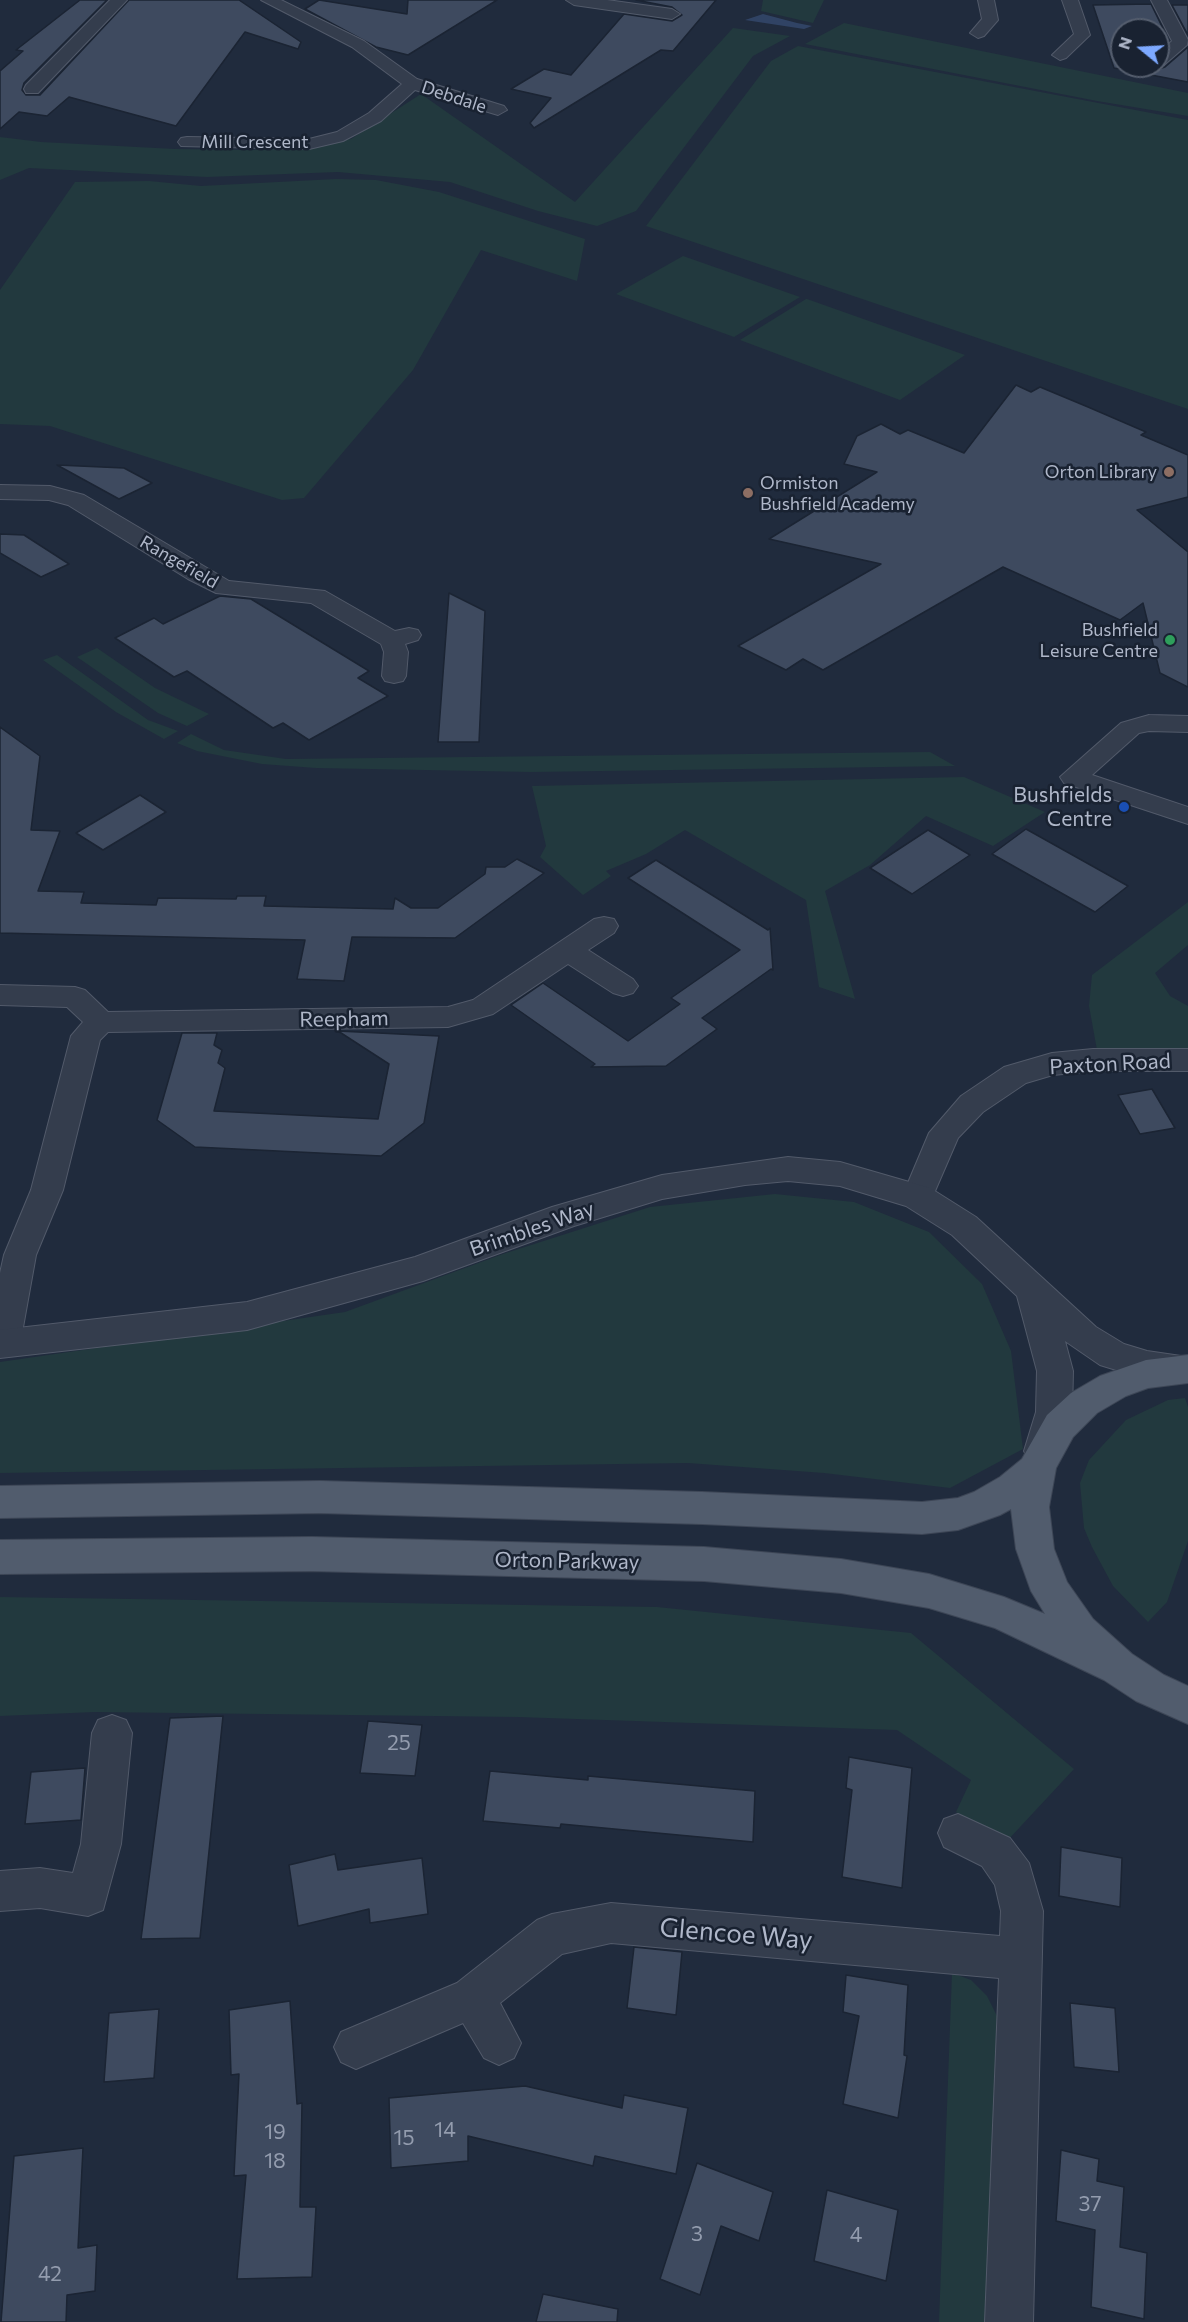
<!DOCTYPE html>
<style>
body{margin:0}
#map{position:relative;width:1188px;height:2322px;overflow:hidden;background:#202b3d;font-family:Commissioner,sans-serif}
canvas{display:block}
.north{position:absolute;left:1110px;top:18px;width:60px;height:60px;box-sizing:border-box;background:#192231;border:2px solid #555e6e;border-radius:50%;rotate:288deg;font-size:16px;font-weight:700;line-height:24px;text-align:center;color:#afb7c9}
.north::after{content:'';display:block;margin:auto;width:21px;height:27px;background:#7da9ff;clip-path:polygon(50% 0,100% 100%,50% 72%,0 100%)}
</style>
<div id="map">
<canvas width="1188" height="2322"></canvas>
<div class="north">N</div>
</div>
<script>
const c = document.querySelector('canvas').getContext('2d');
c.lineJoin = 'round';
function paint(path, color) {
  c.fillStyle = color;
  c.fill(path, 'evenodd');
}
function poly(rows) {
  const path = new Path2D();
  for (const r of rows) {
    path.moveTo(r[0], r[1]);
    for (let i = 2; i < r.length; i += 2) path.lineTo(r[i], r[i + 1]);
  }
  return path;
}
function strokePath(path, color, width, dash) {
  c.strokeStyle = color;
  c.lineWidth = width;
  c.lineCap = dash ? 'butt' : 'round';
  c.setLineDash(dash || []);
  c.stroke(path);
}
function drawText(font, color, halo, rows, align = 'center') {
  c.font = font + ' Commissioner,sans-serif';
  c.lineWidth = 5;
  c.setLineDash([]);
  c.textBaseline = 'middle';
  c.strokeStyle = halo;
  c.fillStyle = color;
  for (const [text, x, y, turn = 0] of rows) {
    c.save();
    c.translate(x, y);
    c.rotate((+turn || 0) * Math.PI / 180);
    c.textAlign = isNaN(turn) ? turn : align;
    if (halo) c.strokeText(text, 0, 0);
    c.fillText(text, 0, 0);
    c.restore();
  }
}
paint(poly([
 [763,0,824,0,813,23,761,11],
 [844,23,1188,93,1188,116,1097,101,805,44],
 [733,28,790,36,753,56,636,211,597,226,538,211,450,182,338,172,207,177,29,168,0,180,0,137,41,142,175,149,253,150,351,139,421,94,575,202],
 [798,46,1188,120,1188,409,646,226,771,61],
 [336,179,376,180,439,192,585,239,577,281,481,250,413,370,304,498,282,500,50,426,0,424,0,290,75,182,149,181,201,186],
 [683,256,800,297,734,337,616,294],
 [806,299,807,299,965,355,900,400,740,340],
 [97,648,155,688,209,714,187,726,158,713,77,657],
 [57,655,148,720,178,731,164,739,116,712,43,660],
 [191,734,224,750,286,759,930,752,955,766,532,772,316,768,262,764,197,751,177,743],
 [964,777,1045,812,993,846,926,816,870,865,825,891,855,999,819,987,806,900,685,830,646,854,606,871,611,876,583,895,540,857,546,846,532,786],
 [1188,902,1188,945,1155,973,1170,996,1188,1006,1188,1048,1097,1050,1089,1006,1092,975],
 [775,1194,854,1202,929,1232,982,1284,1011,1351,1023,1449,950,1488,824,1473,688,1463,0,1473,0,1362,345,1312,503,1254,650,1207],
 [1185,1398,1188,1407,1188,1541,1167,1602,1148,1622,1113,1586,1092,1547,1084,1528,1080,1483,1089,1460,1126,1420,1168,1400],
 [0,1597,657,1607,911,1633,1074,1769,1007,1841,956,1812,971,1780,897,1730,518,1717,95,1712,0,1716],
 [952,1973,971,1980,987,1996,997,2016,993,2300,988,2322,939,2322]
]), '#22393e');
paint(poly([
 [763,14,797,23,812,26,804,29,745,20]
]), '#304364');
const building = poly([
 [80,0,107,0,24,83,22,90,26,95,40,95,129,0,239,0,301,42,298,49,245,32,176,126,69,97,47,116,19,112,0,129,0,71,23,51,16,50,80,0],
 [319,0,407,14,408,0,497,0,408,55,376,47,305,9,319,0],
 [636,0,716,0,673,51,661,50,534,128,530,123,551,98,511,89,544,69,571,75,624,14,672,21,682,15,672,7,636,0],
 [1151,4,1169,41,1158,51,1158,30,1122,30,1122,66,1152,66,1159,69,1165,67,1188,47,1188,82,1114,68,1093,5,1151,4],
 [1172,5,1188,5,1188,35,1172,5],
 [1016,385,1031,392,1040,387,1088,407,1146,432,1141,435,1188,455,1188,497,1137,510,1188,552,1188,687,1160,673,1143,603,1120,620,1003,567,823,670,803,659,786,670,738,646,881,564,769,539,877,472,844,464,857,436,881,424,900,434,908,430,964,453,1016,385],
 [57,465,124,468,152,483,119,499,57,465],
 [0,534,24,535,69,564,41,577,0,553,0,534],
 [449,593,485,611,479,742,438,742,449,593],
 [220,596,251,599,369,671,358,678,388,696,309,740,283,723,273,728,187,671,174,677,115,638,154,618,163,624,220,596],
 [0,727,40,756,31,830,60,831,38,891,84,892,81,903,156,905,158,898,236,899,237,896,266,896,264,906,393,909,395,898,411,908,438,908,485,874,486,867,505,867,517,859,544,873,455,938,352,937,344,981,297,979,305,940,0,933,0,727],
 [140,795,166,812,103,850,76,833,140,795],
 [1026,829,1128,886,1095,912,992,854,1026,829],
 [928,830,970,855,912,894,870,868,928,830],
 [656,860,768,930,770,928,773,970,771,969,702,1018,717,1029,666,1066,591,1067,595,1064,511,1005,543,983,628,1041,680,1004,671,998,740,950,628,878,656,860],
 [338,1031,439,1036,424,1123,381,1156,195,1147,157,1120,182,1033,217,1033,214,1045,222,1050,218,1063,225,1068,214,1111,378,1119,389,1064,338,1031],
 [1152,1089,1175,1128,1140,1134,1118,1095,1152,1089],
 [223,1716,200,1938,141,1939,170,1718,223,1716],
 [368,1721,422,1725,415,1776,360,1773,368,1721],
 [849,1757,912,1768,902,1888,842,1877,852,1790,846,1788,849,1757],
 [85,1768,81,1820,25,1824,31,1772,85,1768],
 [490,1771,588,1780,588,1776,755,1791,753,1842,561,1824,560,1828,483,1821,490,1771],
 [1061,1847,1122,1858,1120,1907,1059,1896,1061,1847],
 [335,1854,338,1870,422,1858,428,1914,370,1923,369,1909,298,1926,289,1865,335,1854],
 [634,1947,682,1952,676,2015,627,2008,634,1947],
 [846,1975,908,1985,904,2055,907,2056,898,2118,843,2104,859,2016,843,2012,846,1975],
 [290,2001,297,2104,302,2103,300,2207,316,2207,312,2277,237,2279,246,2175,234,2176,239,2074,231,2075,229,2010,290,2001],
 [1070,2003,1115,2008,1119,2072,1074,2067,1070,2003],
 [159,2009,154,2078,104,2082,109,2013,159,2009],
 [525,2086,622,2108,624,2095,688,2108,676,2174,595,2156,593,2166,468,2136,468,2161,391,2168,389,2098,525,2086],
 [83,2148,78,2248,97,2245,95,2291,67,2295,66,2322,1,2322,14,2156,83,2148],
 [1061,2150,1099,2159,1097,2181,1124,2187,1120,2247,1147,2253,1144,2319,1091,2307,1095,2230,1056,2221,1061,2150],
 [697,2163,773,2192,759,2241,721,2226,700,2295,660,2279,697,2163],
 [827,2190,898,2210,886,2281,814,2261,827,2190],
 [543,2294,618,2309,617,2322,536,2322,543,2294]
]);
paint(building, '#3e4a5f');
strokePath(building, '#1b2433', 1.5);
const minor = poly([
 [110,0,127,0,38,93,26,93,24,89,26,85,110,0],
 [261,0,281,0,364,41,417,79,504,106,507,110,498,115,415,90,381,121,343,141,309,149,181,146,178,142,181,138,187,137,309,139,337,132,369,113,402,84,352,47,261,0],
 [566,0,607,0,672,9,680,14,672,19,574,5,566,0],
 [978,0,994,0,998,20,984,36,978,38,970,33,982,19,978,0],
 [1062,0,1078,0,1090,35,1066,58,1060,60,1052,55,1074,34,1062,0],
 [1151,0,1167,0,1188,40,1187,45,1164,65,1158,67,1154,66,1158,66,1158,54,1172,41,1151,0],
 [0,485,50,486,84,495,229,581,325,591,395,631,409,628,418,630,421,635,418,640,405,644,408,652,406,676,403,681,394,683,385,681,382,676,384,652,381,644,311,603,216,593,188,579,68,505,49,500,0,499,0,485],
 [1149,715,1188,716,1188,732,1149,731,1139,733,1092,775,1188,807,1188,824,1064,783,1060,777,1121,723,1149,715],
 [604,917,614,919,618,926,614,933,588,950,633,979,638,986,633,993,623,996,613,993,568,964,493,1014,448,1027,108,1032,100,1040,63,1190,36,1255,20,1344,15,1353,0,1356,0,1273,4,1255,31,1190,71,1036,83,1022,67,1007,0,1005,0,985,75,987,85,990,108,1012,448,1007,473,1000,594,919,604,917],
 [1093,1049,1188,1049,1188,1071,1093,1071,1053,1075,1026,1083,983,1112,958,1138,929,1205,918,1209,907,1205,902,1197,929,1133,961,1096,1004,1067,1052,1053,1093,1049],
 [112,1715,126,1720,132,1733,121,1844,103,1910,88,1916,40,1908,0,1911,0,1871,40,1868,73,1873,81,1844,92,1733,98,1720,112,1715],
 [958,1814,1010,1838,1029,1863,1043,1911,1033,2322,985,2322,999,1978,611,1943,562,1954,500,2003,521,2043,514,2058,499,2065,484,2058,463,2023,356,2069,341,2062,334,2047,341,2032,457,1983,537,1920,552,1914,611,1903,1000,1936,1001,1911,995,1885,982,1866,944,1847,938,1833,944,1819,958,1814]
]);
const tertiary = poly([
 [788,1157,840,1162,930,1188,976,1217,1096,1327,1124,1344,1147,1351,1188,1357,1188,1381,1182,1383,1147,1379,1113,1369,1100,1365,1065,1341,1073,1371,1072,1412,1062,1451,1056,1462,1043,1466,1030,1462,1024,1451,1036,1412,1037,1371,1017,1296,952,1235,906,1206,840,1186,788,1181,745,1185,662,1199,574,1226,423,1281,247,1330,0,1358,0,1330,247,1302,415,1257,552,1207,662,1175,788,1157]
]);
const primary = poly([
 [1188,1355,1188,1383,1148,1388,1126,1396,1097,1413,1073,1437,1056,1468,1049,1507,1054,1549,1067,1582,1093,1619,1132,1654,1164,1675,1188,1686,1188,1724,1136,1701,1104,1680,995,1628,929,1608,841,1593,704,1581,312,1571,0,1574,0,1540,312,1537,704,1547,841,1559,929,1574,1004,1597,1045,1614,1031,1591,1016,1549,1011,1509,1000,1515,958,1530,922,1534,702,1524,320,1513,0,1518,0,1486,320,1481,702,1492,922,1502,958,1498,974,1492,1000,1477,1022,1459,1047,1415,1071,1393,1100,1376,1146,1360,1188,1355]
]);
strokePath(minor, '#525a6a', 2);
strokePath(tertiary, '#525a6a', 2);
strokePath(primary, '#3d4656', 2);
paint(minor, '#343d4d');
paint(tertiary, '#343d4d');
paint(primary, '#515c6d');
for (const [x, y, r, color] of [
 [1169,472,6,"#8d6e63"],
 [748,493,6,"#8d6e63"],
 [1170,640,6,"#2e9e5b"],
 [1124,807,6,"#1a4fb4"]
]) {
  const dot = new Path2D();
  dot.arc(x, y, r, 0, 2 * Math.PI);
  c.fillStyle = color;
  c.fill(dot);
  strokePath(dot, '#192231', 2);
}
drawText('18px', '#afb7c9', '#192231', [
 ["Debdale",454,97,18],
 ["Mill Crescent",255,142],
 ["Rangefield",179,562,30]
]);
drawText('18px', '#afb7c9', '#192231', [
 ["Orton Library",1157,472],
 ["Ormiston",760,483,"left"],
 ["Bushfield Academy",760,504,"left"],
 ["Bushfield",1158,630],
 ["Leisure Centre",1158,651]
], 'right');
drawText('21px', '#afb7c9', '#192231', [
 ["Bushfields",1112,795],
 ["Centre",1112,819]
], 'right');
drawText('21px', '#afb7c9', '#192231', [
 ["Reepham",344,1019,-1],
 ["Paxton Road",1110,1064,-3],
 ["Brimbles Way",532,1229,-19],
 ["Orton Parkway",567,1561,1]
]);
drawText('21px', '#939cae', null, [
 ["25",399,1743],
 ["14",445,2130],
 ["19",275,2132],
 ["15",404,2138],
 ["18",275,2161],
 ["37",1090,2204],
 ["3",697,2234],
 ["4",856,2235],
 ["42",50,2274]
]);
drawText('26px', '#afb7c9', '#192231', [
 ["Glencoe Way",736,1934,5]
]);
</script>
